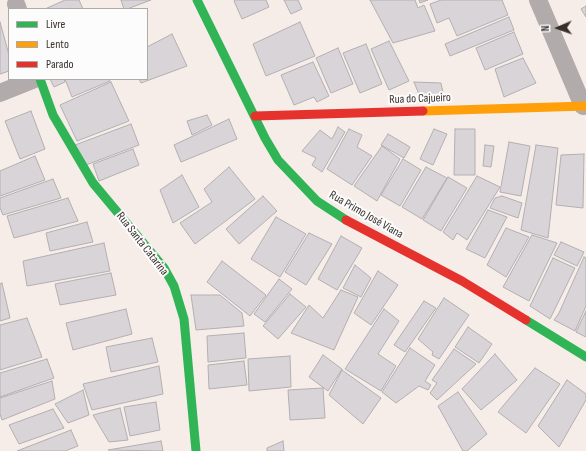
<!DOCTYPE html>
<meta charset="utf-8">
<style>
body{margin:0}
#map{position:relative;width:586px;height:451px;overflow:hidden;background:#f6ede9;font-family:"Sofia Sans Condensed",sans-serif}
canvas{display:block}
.legend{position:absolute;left:8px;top:8px;width:140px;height:72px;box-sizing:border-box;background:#fcfcfc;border:1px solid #adaaa8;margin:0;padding:5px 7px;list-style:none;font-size:12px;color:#372f2b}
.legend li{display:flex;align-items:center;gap:8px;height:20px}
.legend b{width:20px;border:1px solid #adaaa8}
.north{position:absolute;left:538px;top:8px;width:40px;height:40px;-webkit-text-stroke:3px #fcfcfc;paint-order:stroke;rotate:268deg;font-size:11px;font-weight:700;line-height:16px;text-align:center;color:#372f2b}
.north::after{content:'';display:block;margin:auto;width:14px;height:18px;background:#372f2b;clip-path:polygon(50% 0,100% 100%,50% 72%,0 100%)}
</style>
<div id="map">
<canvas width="586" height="451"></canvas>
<ul class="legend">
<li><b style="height:5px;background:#30b455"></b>Livre</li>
<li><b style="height:5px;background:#ff9f0a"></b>Lento</li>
<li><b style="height:5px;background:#e5322d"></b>Parado</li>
</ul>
<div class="north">N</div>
</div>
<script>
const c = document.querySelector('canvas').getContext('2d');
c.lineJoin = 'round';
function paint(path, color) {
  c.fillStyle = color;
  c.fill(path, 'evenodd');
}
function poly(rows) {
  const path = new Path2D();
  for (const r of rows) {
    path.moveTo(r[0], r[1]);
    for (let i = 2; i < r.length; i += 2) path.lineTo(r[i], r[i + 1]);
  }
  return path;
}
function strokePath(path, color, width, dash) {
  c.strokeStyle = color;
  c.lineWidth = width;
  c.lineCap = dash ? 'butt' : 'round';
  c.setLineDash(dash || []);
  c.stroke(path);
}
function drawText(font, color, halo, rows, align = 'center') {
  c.font = font + ' "Sofia Sans Condensed",sans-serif';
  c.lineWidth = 4;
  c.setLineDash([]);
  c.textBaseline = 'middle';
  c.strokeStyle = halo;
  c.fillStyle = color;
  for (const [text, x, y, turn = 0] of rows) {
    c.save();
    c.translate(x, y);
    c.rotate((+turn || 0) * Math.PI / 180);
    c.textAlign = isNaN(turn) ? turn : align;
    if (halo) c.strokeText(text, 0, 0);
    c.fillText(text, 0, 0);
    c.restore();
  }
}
const building = poly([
 [65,0,79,0,83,9,45,9,65,0],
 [121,0,151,0,127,9,124,9,121,0],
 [235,0,266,0,269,7,242,19,234,1,235,0],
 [284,0,298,0,302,9,291,14,284,0],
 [370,0,415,0,418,8,424,5,435,31,393,43,370,0],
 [419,0,428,0,420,3,419,0],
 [441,0,502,0,508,15,457,36,449,18,437,23,430,4,441,0],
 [586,6,586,17,581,9,586,6],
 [509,17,514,30,450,56,445,44,509,17],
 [0,22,9,55,9,71,0,74,0,22],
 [300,22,315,56,266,76,253,44,300,22],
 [514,32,523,54,485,70,476,48,514,32],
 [172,34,187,66,141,83,139,79,147,79,147,47,172,34],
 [389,41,409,81,389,90,371,49,389,41],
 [366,44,382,84,360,93,343,53,366,44],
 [338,48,353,84,331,93,316,58,338,48],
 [523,58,536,83,504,97,495,69,523,58],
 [313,62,329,96,317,102,314,97,294,105,281,75,313,62],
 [50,79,64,79,65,82,54,87,50,79],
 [65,79,109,79,110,81,72,97,65,79],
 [111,82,129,121,77,141,60,105,111,82],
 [414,82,441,83,445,102,422,102,414,82],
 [31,111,45,149,20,159,5,121,31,111],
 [207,115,212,125,192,135,187,121,207,115],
 [229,119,237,139,181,162,174,145,229,119],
 [131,124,139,145,86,165,75,145,131,124],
 [338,127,345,132,322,172,312,165,316,158,302,151,320,130,332,139,338,127],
 [349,129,362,135,357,147,372,156,352,185,327,169,349,129],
 [434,129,447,134,433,165,420,159,434,129],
 [455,129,475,129,475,175,454,175,455,129],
 [388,134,410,147,404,158,381,145,388,134],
 [509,142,530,146,521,196,500,192,509,142],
 [485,145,494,146,491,167,483,166,485,145],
 [536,145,558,148,548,238,521,230,536,145],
 [382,146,400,159,377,201,354,186,382,146],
 [133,149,139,165,99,181,93,164,133,149],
 [584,154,583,208,556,205,561,155,584,154],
 [35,156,45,180,0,196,0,171,35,156],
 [403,159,421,170,400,206,381,195,403,159],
 [229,167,255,199,195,244,180,223,212,202,204,189,229,167],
 [426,167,447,178,422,219,402,207,426,167],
 [182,175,199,207,173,223,160,190,182,175],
 [477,176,500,187,467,240,457,233,453,240,443,232,477,176],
 [448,177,467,188,441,231,423,220,448,177],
 [53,179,61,198,3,215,0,208,0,198,53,179],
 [263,196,277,211,239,244,226,229,263,196],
 [502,196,522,203,518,218,490,208,495,198,502,196],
 [68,198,78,221,14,238,7,216,68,198],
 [488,210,507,217,485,258,466,249,488,210],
 [276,217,306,234,280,277,251,259,276,217],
 [87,222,93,242,50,251,46,233,87,222],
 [506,228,529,237,506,277,487,265,506,228],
 [309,233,332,244,306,285,285,272,309,233],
 [532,235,557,243,529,301,503,287,532,235],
 [341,236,362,248,337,290,318,279,341,236],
 [561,242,584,252,577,266,554,255,561,242],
 [104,243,110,271,27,286,23,261,104,243],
 [584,257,586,258,586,306,575,331,554,320,559,313,584,257],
 [553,258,575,268,550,319,530,306,553,258],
 [222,261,266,295,250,316,207,282,222,261],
 [355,265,371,278,361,297,343,288,355,265],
 [378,271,398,285,371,325,354,313,378,271],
 [111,273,116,295,60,305,55,284,111,273],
 [279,279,292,289,265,322,254,314,279,279],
 [2,283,10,318,0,321,0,284,2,283],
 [341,290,358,297,334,350,291,333,309,305,323,318,341,290],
 [290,294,306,307,278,339,263,326,290,294],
 [191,295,220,295,242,313,244,326,196,330,191,295],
 [444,298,469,315,439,359,432,355,433,352,418,339,444,298],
 [424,301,436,308,405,352,394,345,424,301],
 [126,309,132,334,73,350,66,323,126,309],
 [384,309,399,321,378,354,396,366,381,391,345,369,384,309],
 [586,311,586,337,576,332,586,311],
 [27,318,42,357,0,370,0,325,27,318],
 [468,327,492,344,479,363,455,347,468,327],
 [244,333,246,358,208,362,207,336,244,333],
 [152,338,158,362,111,372,106,347,152,338],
 [410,348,435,365,425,381,431,385,428,390,419,386,396,403,382,392,410,348],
 [454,349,476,364,437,400,430,393,437,383,432,380,454,349],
 [495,354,517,380,481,410,462,389,495,354],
 [323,355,342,369,328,391,309,377,323,355],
 [290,356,291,387,249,391,248,359,290,356],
 [47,359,54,378,0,397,0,373,47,359],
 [244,361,247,385,209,389,208,365,244,361],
 [159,366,163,394,92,410,83,384,159,366],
 [535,368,560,384,526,433,498,412,535,368],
 [342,370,381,398,363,424,329,395,342,370],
 [567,380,586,394,586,400,559,447,538,426,567,380],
 [52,381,55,399,2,420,0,414,0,398,52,381],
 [323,388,325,418,290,420,288,390,323,388],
 [83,390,89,415,68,423,55,404,83,390],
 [458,392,487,434,467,451,463,451,438,406,458,392],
 [156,402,160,430,130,436,124,407,156,402],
 [120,408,128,440,109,442,93,415,120,408],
 [53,409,64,428,19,444,9,425,53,409],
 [71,430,78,446,65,451,17,451,71,430],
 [161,441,163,451,108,450,161,441],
 [283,441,284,451,267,451,267,448,283,441]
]);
paint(building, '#d8d4d8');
strokePath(building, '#b3afb1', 1);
strokePath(poly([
 [538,0,583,106],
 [16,4,18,9],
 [0,93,35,79]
]), '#b2abac', 18);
strokePath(poly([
 [197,0,265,138,278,160,317,201,346,220],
 [40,79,53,115,93,183,164,268,174,286,184,319,196,451],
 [526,320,586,357]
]), '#30b455', 9);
strokePath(poly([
 [423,111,586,106]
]), '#ff9f0a', 9);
strokePath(poly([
 [255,116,423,111],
 [346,220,462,281,526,320]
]), '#e5322d', 9);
drawText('12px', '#372f2b', '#fcfcfc', [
 ["Rua do Cajueiro",420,99,-2],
 ["Rua Primo José Viana",366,215,30],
 ["Rua Santa Catarina",142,244,52]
]);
</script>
